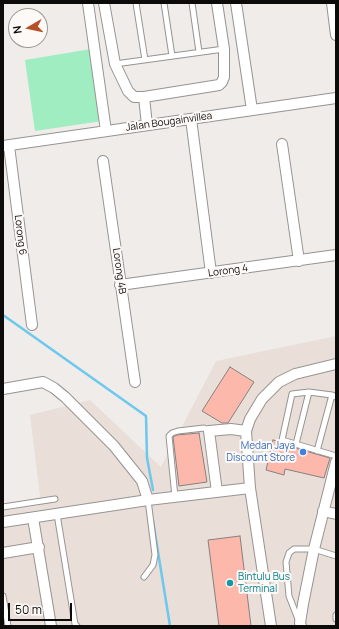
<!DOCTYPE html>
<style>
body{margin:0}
#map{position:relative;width:339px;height:629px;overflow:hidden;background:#efecea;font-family:Manrope,sans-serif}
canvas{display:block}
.frame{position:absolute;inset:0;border:4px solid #0c0b0a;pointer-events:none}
.north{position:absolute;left:8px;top:8px;width:40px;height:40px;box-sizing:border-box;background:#fdf9f7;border:1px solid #9d9a98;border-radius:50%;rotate:261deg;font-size:11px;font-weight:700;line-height:16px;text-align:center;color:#0c0b0a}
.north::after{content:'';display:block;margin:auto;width:14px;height:18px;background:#b64f26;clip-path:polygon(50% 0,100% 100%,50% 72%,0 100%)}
.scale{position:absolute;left:8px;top:603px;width:64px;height:18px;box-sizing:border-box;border:2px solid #0c0b0a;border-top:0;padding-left:5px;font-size:12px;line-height:14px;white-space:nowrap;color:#0c0b0a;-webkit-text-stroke:3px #fdf9f7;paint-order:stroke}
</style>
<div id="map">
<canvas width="339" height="629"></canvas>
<div class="frame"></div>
<div class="north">N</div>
<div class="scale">50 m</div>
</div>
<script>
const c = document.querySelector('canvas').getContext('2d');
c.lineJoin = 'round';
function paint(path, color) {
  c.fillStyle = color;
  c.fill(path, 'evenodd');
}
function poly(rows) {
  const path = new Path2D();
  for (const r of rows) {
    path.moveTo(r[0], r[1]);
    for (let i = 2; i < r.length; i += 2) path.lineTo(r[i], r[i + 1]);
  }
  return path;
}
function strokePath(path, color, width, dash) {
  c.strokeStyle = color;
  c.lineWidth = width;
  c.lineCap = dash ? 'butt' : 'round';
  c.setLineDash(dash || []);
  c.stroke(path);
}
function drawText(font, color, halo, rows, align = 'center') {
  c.font = font + ' Manrope,sans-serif';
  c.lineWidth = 4;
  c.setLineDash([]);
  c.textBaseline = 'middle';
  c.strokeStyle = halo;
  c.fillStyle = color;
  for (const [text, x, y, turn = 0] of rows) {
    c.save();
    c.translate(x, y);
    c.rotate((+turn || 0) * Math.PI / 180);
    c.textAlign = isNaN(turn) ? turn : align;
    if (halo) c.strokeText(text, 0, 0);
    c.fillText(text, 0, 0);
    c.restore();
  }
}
paint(poly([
 [336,336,336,626,3,626,3,511,41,505,30,415,90,400,161,467,216,361]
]), '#e9dfd8');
paint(poly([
 [91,49,102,121,35,131,25,60]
]), '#9fedc0');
strokePath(poly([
 [3,315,146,416,147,458,153,490],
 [153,521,170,626]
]), '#6cc8ed', 2.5);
const building = poly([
 [230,367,254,382,228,423,222,423,202,411,230,367],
 [199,433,207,482,179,486,173,437,177,435,199,433],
 [273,440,278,441,281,444,330,458,324,478,285,469,284,475,266,470,273,440],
 [240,536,251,626,219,626,208,540,240,536]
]);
paint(building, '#fdb8ac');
strokePath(building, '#858181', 1);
const lane = poly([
 [136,3,145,60],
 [164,3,172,56],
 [192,3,199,52],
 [115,64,224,49],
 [336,397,332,395,309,392,292,394,282,440,336,456],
 [296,444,309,392],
 [317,451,332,395],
 [175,497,169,436,172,433,178,431,204,428,209,431],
 [3,507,55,499],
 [57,514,75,624,77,626],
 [144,577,153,565,155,555,148,500],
 [3,596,8,626],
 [336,615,336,619],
 [298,619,289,596,286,562,289,553,294,549,314,549,336,556]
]);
const street = poly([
 [88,3,106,131],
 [104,3,115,64,128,91,134,97,144,97,219,85,222,82,224,77,224,49,217,3],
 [236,3,252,110],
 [332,3,336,35],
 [144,97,147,125],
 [191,119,211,273],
 [282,144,299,261],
 [3,146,336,98],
 [9,146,32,325],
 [103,161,135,382],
 [120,285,336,255],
 [3,389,43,382,54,388,65,397,114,446,142,481,148,500],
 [217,492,209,431,231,429,246,431],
 [323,511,336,514],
 [33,518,51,626],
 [3,522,148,500,250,488],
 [3,553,39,547],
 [271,626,250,488,246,431,250,419,262,399,279,382,295,374,336,364],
 [301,626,300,623,303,604,314,549,336,462]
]);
strokePath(lane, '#969492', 7);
strokePath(street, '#969492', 12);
strokePath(lane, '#fff', 5);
strokePath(street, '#fff', 10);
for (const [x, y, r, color] of [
 [303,452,4,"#3f7fe0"],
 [230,583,4,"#0f9aa8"]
]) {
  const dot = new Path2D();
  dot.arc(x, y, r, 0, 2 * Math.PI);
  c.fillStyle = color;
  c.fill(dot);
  strokePath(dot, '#fdf9f7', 1.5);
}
drawText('10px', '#0c0b0a', '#fdf9f7', [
 ["Jalan Bougainvillea",169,122,-8],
 ["Lorong 6",20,235,83],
 ["Lorong 4B",119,271,82],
 ["Lorong 4",228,271,-8]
]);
drawText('10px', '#366cbe', '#fdf9f7', [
 ["Medan Jaya",295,446],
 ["Discount Store",295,458]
], 'right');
drawText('10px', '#0d838f', '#fdf9f7', [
 ["Bintulu Bus",238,577],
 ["Terminal",238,589]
], 'left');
</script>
